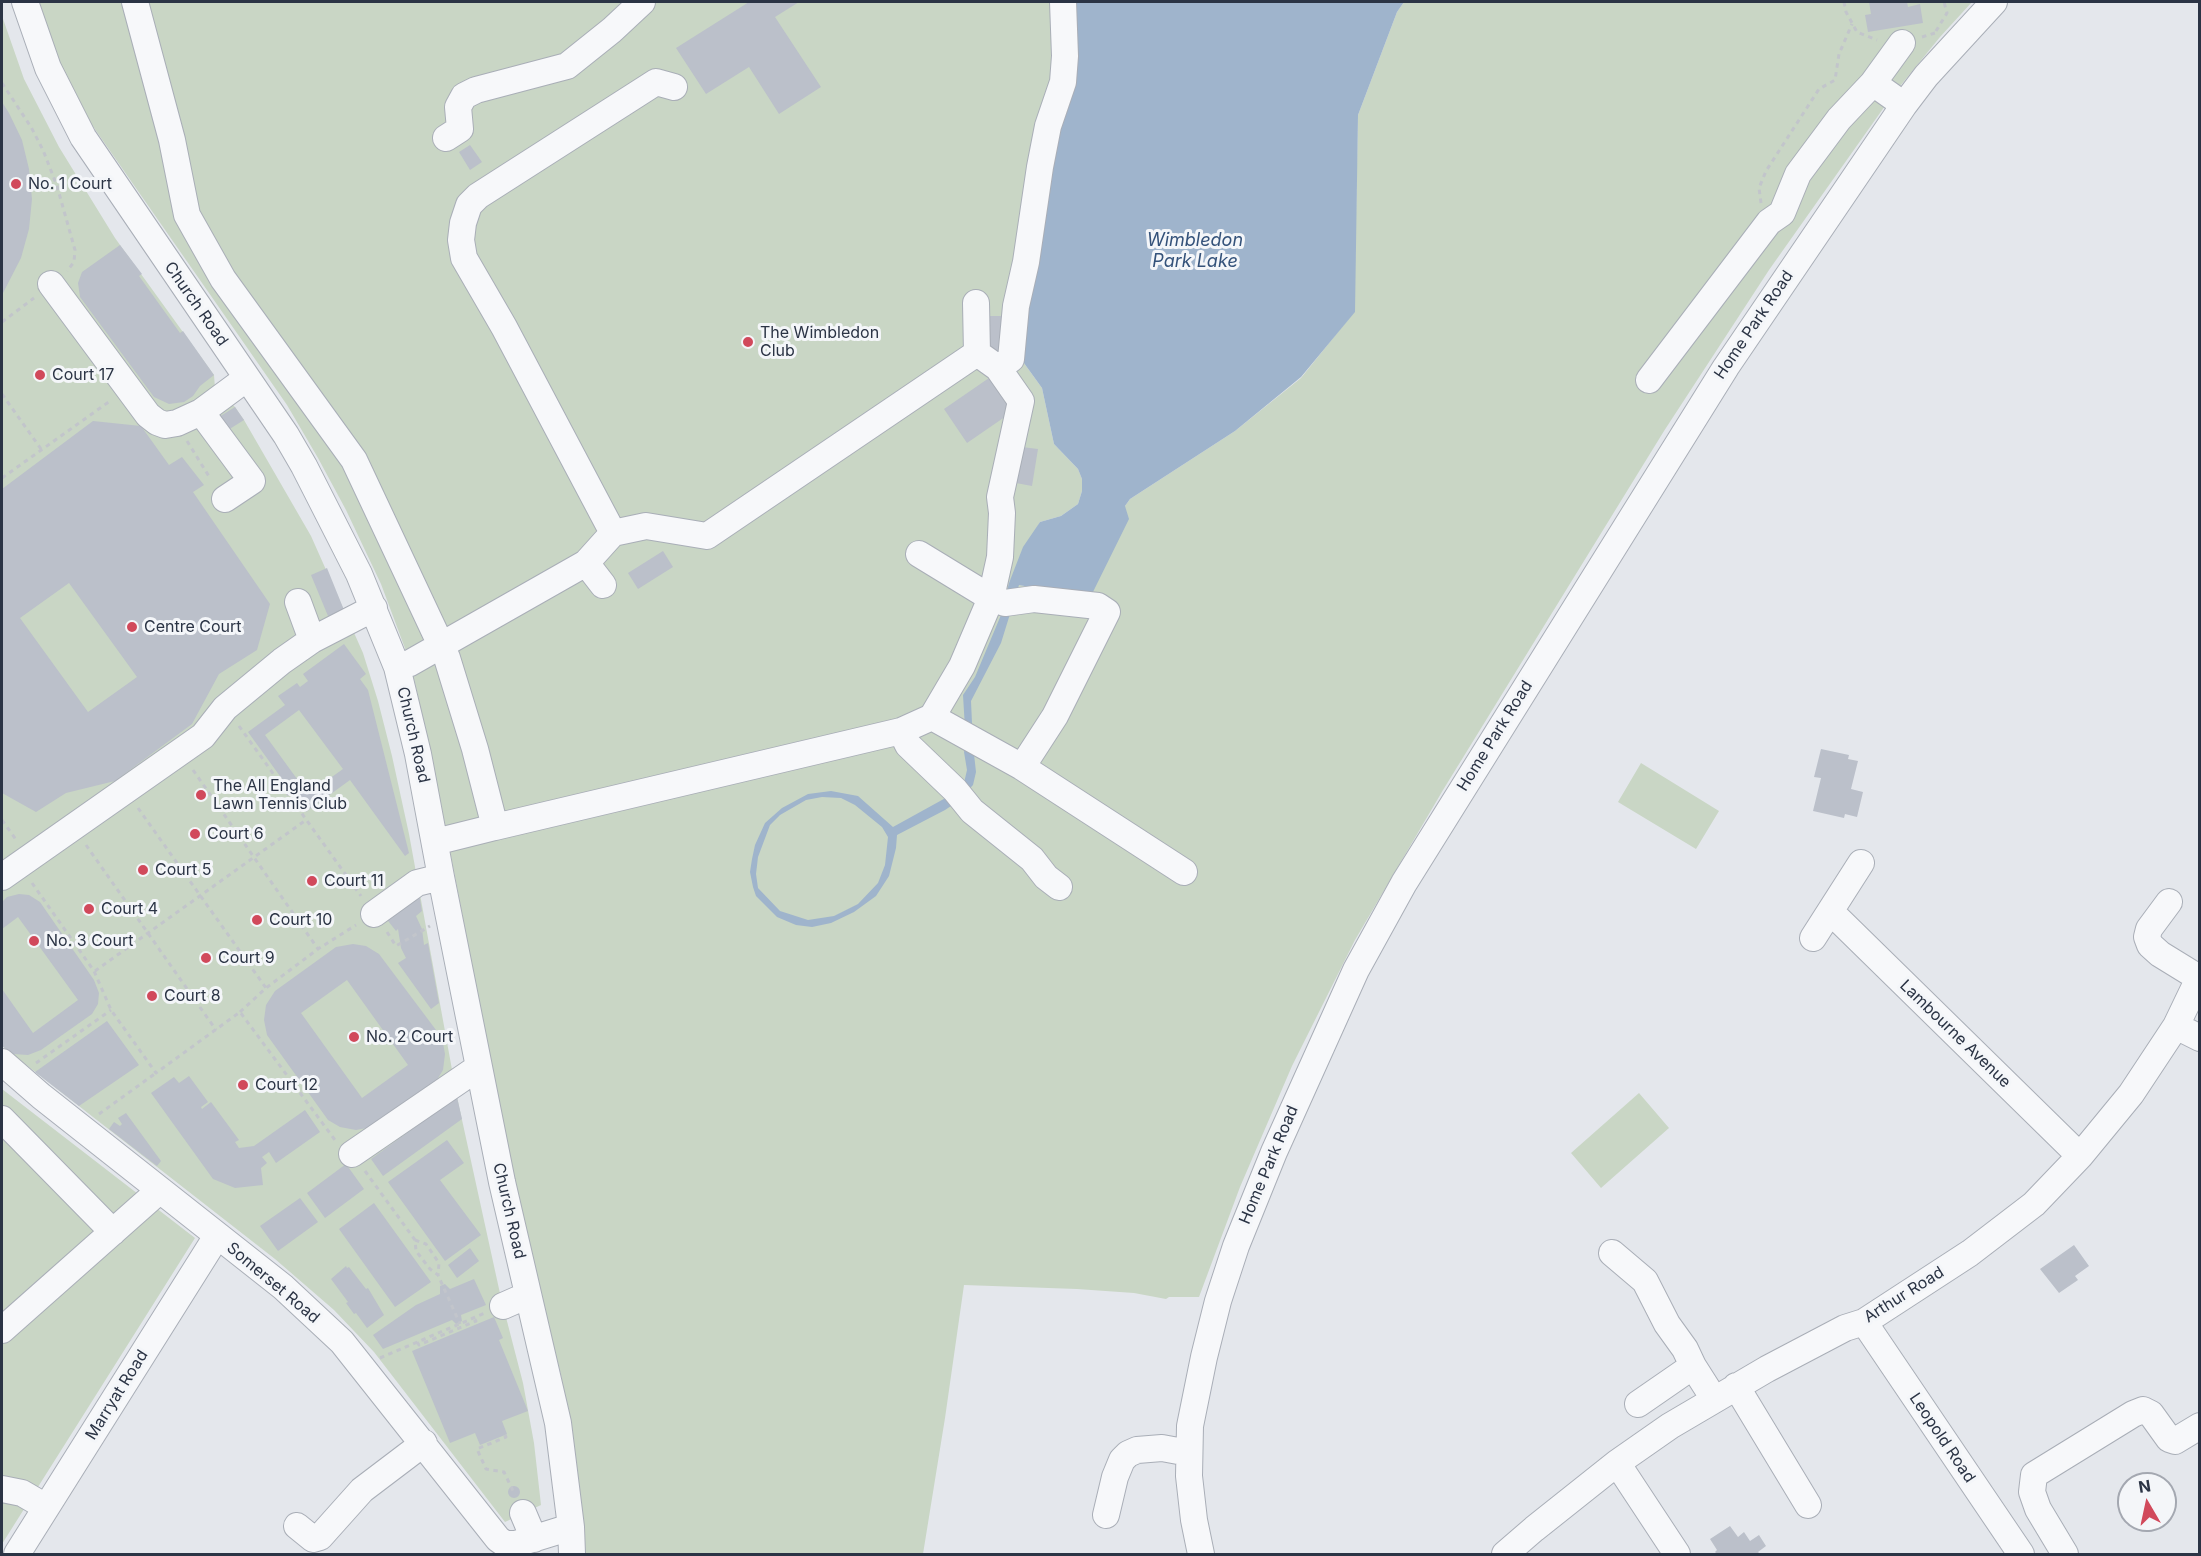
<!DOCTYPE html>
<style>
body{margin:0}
#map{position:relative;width:2201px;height:1556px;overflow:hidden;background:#e4e7ec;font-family:Inter,sans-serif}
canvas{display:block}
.frame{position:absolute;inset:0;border:3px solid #2b3445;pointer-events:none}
.north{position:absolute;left:2117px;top:1472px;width:60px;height:60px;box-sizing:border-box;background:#f4f6f9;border:2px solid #a4a8b1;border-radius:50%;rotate:351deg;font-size:16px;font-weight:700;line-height:24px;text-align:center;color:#2b3445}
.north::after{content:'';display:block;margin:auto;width:21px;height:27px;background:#d1495b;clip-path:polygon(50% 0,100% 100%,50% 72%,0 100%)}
</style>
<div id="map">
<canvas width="2201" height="1556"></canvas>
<div class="frame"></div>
<div class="north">N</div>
</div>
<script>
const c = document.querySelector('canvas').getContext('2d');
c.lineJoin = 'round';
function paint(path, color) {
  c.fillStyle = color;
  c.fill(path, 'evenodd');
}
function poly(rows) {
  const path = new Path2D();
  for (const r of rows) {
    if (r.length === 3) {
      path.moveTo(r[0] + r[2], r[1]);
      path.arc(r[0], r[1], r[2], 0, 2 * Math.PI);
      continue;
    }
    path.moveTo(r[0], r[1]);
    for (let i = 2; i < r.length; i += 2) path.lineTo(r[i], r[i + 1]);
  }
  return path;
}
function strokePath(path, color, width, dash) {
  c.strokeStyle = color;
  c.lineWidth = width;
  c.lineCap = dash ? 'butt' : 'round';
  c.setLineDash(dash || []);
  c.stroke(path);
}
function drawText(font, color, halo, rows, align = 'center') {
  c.font = font + ' Inter,sans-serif';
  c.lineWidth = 6;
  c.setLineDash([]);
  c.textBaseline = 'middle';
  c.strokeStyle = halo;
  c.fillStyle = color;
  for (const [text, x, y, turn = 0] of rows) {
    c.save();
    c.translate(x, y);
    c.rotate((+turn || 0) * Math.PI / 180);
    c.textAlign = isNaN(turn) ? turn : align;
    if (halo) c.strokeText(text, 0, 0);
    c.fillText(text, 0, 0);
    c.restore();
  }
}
paint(poly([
 [38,2,1059,2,1060,9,1016,352,1042,388,1054,444,1078,469,1082,479,1082,491,1078,504,1061,516,1040,522,1009,583,1090,598,1125,506,1130,499,1235,431,1301,378,1354,312,1358,115,1397,12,1404,2,1972,2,1940,37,1892,96,1769,270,1664,431,1443,790,1355,940,1292,1066,1240,1187,1199,1297,1169,1297,1166,1299,1134,1293,1077,1289,964,1285,945,1418,923,1554,582,1554,574,1445,561,1375,539,1291,501,1115,433,763,415,683,406,651,381,584,346,510,318,458,287,405,85,115,63,75],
 [2,16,24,79,59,147,115,238,214,375,215,388,235,407,244,420,311,536,363,653,378,701,392,756,409,834,457,1097,501,1298,523,1383,534,1443,541,1505,505,1522,374,1352,334,1310,275,1259,2,1046],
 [1641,763,1719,811,1696,849,1618,802],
 [2,1089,195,1238,2,1544],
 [1639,1093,1669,1128,1601,1188,1571,1153]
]), '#c9d6c5');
paint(poly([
 [1065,2,1404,2,1397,12,1358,115,1355,312,1301,377,1235,431,1130,499,1125,506,1129,519,1090,598,1019,585,1001,643,971,701,973,745,976,772,973,785,957,802,945,810,897,835,896,848,889,876,876,896,854,912,831,923,812,927,796,925,777,917,756,896,753,887,750,872,752,859,755,845,765,823,782,808,808,794,831,791,858,796,893,827,951,795,964,783,967,770,964,752,966,745,963,695,975,677,1001,615,1009,583,1023,547,1040,522,1061,516,1078,504,1082,491,1082,479,1078,469,1054,444,1042,388,1016,352],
 [822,797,841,798,855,805,882,827,888,837,885,865,878,883,858,904,834,916,808,920,780,911,758,888,756,874,758,857,770,825,780,815,806,800]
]), '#9fb4cc');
paint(poly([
 [749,2,799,2,775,17,821,87,779,114,749,67,706,94,676,48],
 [1869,2,1907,2,1908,7,1920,4,1923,23,1868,32,1865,15,1871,14],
 [2,102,9,113,22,140,29,169,32,199,29,229,21,258,2,295],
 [470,145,482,162,470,170,459,152],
 [120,245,142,274,139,276,180,333,183,331,214,375,200,386,193,396,184,402,169,404,154,397,80,297,78,283,82,272],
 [990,316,1007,316,1007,357,990,357],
 [989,378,1012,412,967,443,944,409],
 [235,407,244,420,228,430,219,417],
 [93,421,141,426,169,465,182,457,204,485,193,492,270,604,257,650,219,674,192,724,115,781,66,793,36,812,2,793,2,489],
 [69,583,137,677,88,712,20,618],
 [1022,447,1038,449,1032,486,1016,483],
 [663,551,673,567,638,589,628,573],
 [327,568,344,610,328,616,311,575],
 [344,644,366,674,360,679,368,690,409,853,405,856,350,780,306,812,248,732,285,705,278,696,297,683,300,687,308,681,303,674],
 [299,710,343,769,308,794,265,735],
 [1821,749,1849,755,1848,759,1858,761,1851,789,1863,792,1857,817,1845,814,1844,818,1813,811,1821,778,1814,777],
 [419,893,422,911,416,916,422,929,424,945,428,943,439,1003,431,1009,398,963,406,958,401,948,398,929,396,931,385,917],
 [19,894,29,895,40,902,94,980,99,993,98,1004,92,1014,41,1050,28,1055,13,1054,2,1046,2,989,33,1033,78,1000,18,917,2,929,2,902,7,897],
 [353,944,366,946,379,954,442,1038,445,1054,443,1070,435,1083,372,1127,356,1130,340,1127,328,1120,267,1035,264,1020,266,1005,275,991,336,947],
 [347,980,408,1065,362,1098,301,1013],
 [107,1021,139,1065,79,1106,35,1072],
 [189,1076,208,1102,201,1107,202,1109,211,1102,239,1140,235,1142,239,1148,254,1146,305,1110,320,1132,276,1163,269,1152,262,1157,267,1163,261,1168,263,1185,235,1188,213,1179,151,1093,174,1077,179,1083],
 [457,1097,462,1119,383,1176,371,1159],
 [126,1113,161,1161,157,1166,109,1129,114,1122,120,1126,122,1124,118,1118],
 [447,1140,464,1163,440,1180,481,1235,445,1261,388,1182],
 [346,1164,364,1189,325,1218,307,1193],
 [300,1198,318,1222,278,1251,260,1226],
 [374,1203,431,1282,395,1307,339,1229],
 [2074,1245,2089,1266,2075,1276,2078,1280,2059,1293,2040,1269],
 [470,1248,479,1261,457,1278,448,1265],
 [346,1266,347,1268,349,1267,366,1289,368,1288,384,1315,367,1328,356,1313,354,1314,346,1303,348,1302,331,1279],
 [474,1279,486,1305,461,1315,462,1321,456,1324,452,1320,383,1349,373,1335,416,1305,440,1294,440,1286,445,1284,450,1289],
 [494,1317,503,1338,499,1340,528,1411,502,1421,507,1434,505,1435,480,1445,475,1433,450,1443,412,1351],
 [514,1492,6],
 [1730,1526,1738,1537,1744,1532,1750,1541,1759,1535,1766,1546,1758,1552,1760,1554,1717,1554,1715,1552,1717,1550,1710,1539]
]), '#bbc0ca');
const minor = poly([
 [25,2,48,68,83,137,286,435,304,466,359,574,397,667,418,754,441,877,502,1182,558,1423,571,1527,572,1554],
 [135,2,172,140,187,215,223,279,354,460,447,658,475,749,495,827,435,842],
 [1873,83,1902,43],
 [674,87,656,82,478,196,469,205,463,223,461,240,464,258,504,327,613,533,646,526,707,536,977,353,998,368,1021,401,1000,497,1002,513,1000,557,991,598,962,666,932,717],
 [446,138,460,129,458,107,464,96,476,90,567,66,612,30,642,2],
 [51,284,148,415,157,422,165,425,177,423,201,412],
 [976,303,977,353],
 [998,368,1011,359,1016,306,1026,262,1040,167,1048,126,1063,82,1065,56,1063,2],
 [1649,380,1769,222,1782,213,1798,174,1839,119,1873,83,1904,105],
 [225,499,252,481,201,412,247,378],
 [919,554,991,598,1005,603,1034,599,1098,606,1107,612,1055,716,1022,767],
 [586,563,603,585],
 [312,640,374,608],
 [397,667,410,663,586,563,613,533],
 [901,731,908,745,955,790,972,811,1032,859,1046,877,1059,887],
 [495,827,901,731,932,717,1022,767,1184,872],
 [2,877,203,736,225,708,282,661,312,640,298,602],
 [2169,902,2149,929,2147,937,2150,945,2160,954,2199,978],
 [1831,912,2080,1156],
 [374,914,417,883,441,877],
 [1813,938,1861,863],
 [2176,1026,2200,1038],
 [2,1062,41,1096,283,1287,342,1342,498,1539,505,1544,516,1544,571,1527],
 [2,1119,113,1232],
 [352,1154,479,1067],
 [1612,1253,1645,1281,1667,1324,1685,1349,1693,1366,1714,1399],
 [503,1306,528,1295],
 [1864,1322,2021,1554],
 [2,1330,160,1190],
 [1736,1386,1808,1505],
 [1638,1404,1693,1366],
 [1617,1463,1677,1554],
 [2,1489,22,1493,46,1507],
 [523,1513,534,1539],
 [1106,1515,1115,1477,1122,1460,1128,1454,1137,1450,1162,1448,1189,1453],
 [297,1526,313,1539,320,1537,362,1490,424,1443],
 [17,1554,217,1236],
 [1201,1554,1194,1520,1189,1476,1190,1426,1204,1357,1218,1301,1236,1246,1274,1152,1356,970,1404,883,1726,367,1904,105,1926,76,1994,2],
 [1505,1554,1534,1529,1617,1463,1670,1426,1767,1369,1845,1328,1864,1322,1970,1253,2034,1204,2080,1156,2131,1094,2176,1026,2200,976],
 [2065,1554,2038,1509,2032,1492,2034,1475,2133,1414,2143,1410,2151,1414,2169,1439,2175,1441,2200,1426]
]);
strokePath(minor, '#a9aeb7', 28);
strokePath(poly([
 [1844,2,1846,12,1857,32,1877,40],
 [1936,31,1947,13,1944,2],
 [1922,37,1935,33],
 [2,83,31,127,43,150,57,186,75,250,74,262,67,271],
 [1761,203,1759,188,1766,171,1819,89,1835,80,1839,54,1852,24],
 [2,322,34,298],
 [2,394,41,449],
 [187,441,210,478],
 [2,478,110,401],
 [239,726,361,896],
 [193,770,318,949],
 [138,808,266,988],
 [2,820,17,841],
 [86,845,216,1030],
 [32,883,94,971,111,1010,156,1073,240,1012,335,1140],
 [387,932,396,946,430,926],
 [95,971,306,820],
 [240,1012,266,988,318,949,356,925],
 [36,1063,111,1010],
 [99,1114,156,1073],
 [365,1171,415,1240,416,1251,430,1269,438,1275,460,1324],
 [415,1240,426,1244,439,1263,438,1275],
 [417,1342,419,1345,476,1321,474,1318],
 [380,1358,485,1313],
 [505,1435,506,1437,477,1449,486,1469,504,1472,515,1495]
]), '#c2c5cb', 3, [4.5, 4.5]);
strokePath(minor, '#f7f8fa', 26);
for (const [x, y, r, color] of [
 [16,184,6,"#d1495b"],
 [748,342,6,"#d1495b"],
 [40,375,6,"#d1495b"],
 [132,627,6,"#d1495b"],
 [201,795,6,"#d1495b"],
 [195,834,6,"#d1495b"],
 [143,870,6,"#d1495b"],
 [312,881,6,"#d1495b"],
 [89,909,6,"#d1495b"],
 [257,920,6,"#d1495b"],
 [34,941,6,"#d1495b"],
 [206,958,6,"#d1495b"],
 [152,996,6,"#d1495b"],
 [354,1037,6,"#d1495b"],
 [243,1085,6,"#d1495b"]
]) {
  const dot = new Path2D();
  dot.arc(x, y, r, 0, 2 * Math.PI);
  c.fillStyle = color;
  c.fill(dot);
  strokePath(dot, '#f4f6f9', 2);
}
drawText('16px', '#2b3445', '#f4f6f9', [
 ["No. 1 Court",28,184],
 ["The Wimbledon",760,333],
 ["Club",760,351],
 ["Court 17",52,375],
 ["Centre Court",144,627],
 ["The All England",213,786],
 ["Lawn Tennis Club",213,804],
 ["Court 6",207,834],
 ["Court 5",155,870],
 ["Court 11",324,881],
 ["Court 4",101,909],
 ["Court 10",269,920],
 ["No. 3 Court",46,941],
 ["Court 9",218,958],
 ["Court 8",164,996],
 ["No. 2 Court",366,1037],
 ["Court 12",255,1085]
], 'left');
drawText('16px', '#2b3445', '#f4f6f9', [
 ["Church Road",196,304,55],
 ["Home Park Road",1754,325,-56],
 ["Church Road",413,735,77],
 ["Home Park Road",1495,736,-58],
 ["Lambourne Avenue",1955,1034,44],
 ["Home Park Road",1269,1165,-67],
 ["Church Road",509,1211,77],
 ["Somerset Road",273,1283,40],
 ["Arthur Road",1904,1295,-32],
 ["Marryat Road",117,1395,-58],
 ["Leopold Road",1942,1438,56]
]);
drawText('italic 18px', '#34527a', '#f4f6f9', [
 ["Wimbledon",1195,241],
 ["Park Lake",1195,262]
]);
</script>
